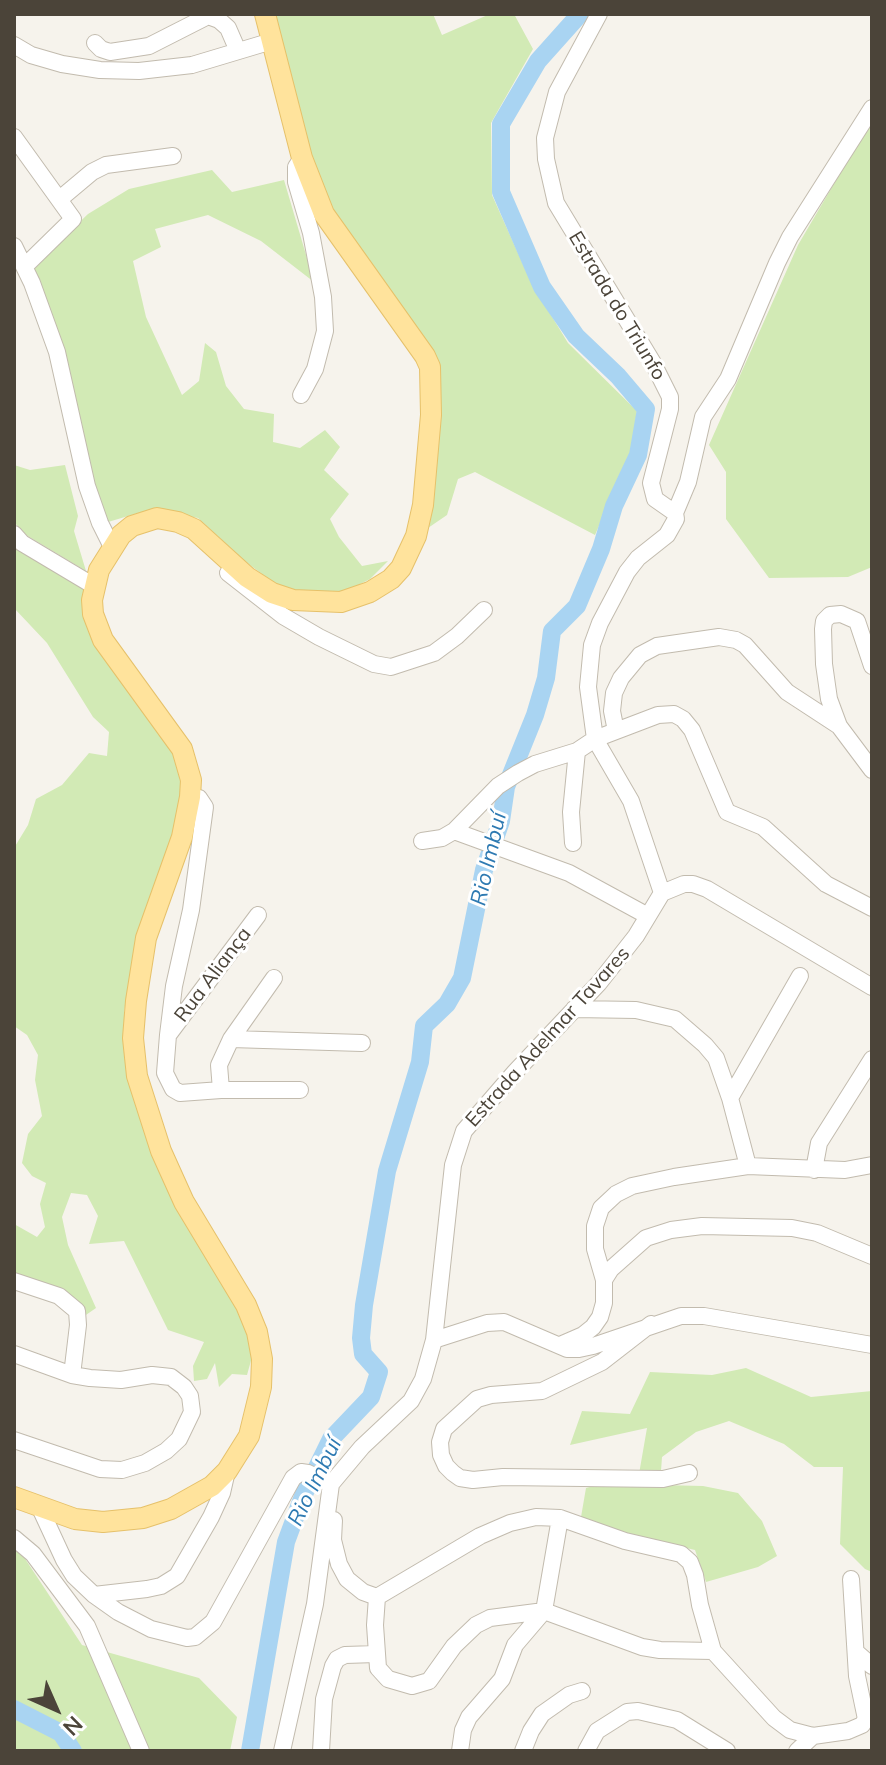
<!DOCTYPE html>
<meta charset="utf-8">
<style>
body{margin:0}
#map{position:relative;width:886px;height:1765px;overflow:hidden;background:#f6f3ec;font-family:Mulish,sans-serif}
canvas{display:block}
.frame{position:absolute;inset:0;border:16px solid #4b4439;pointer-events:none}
.north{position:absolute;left:16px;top:1669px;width:80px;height:80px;-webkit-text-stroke:6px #fff;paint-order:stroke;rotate:135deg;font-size:22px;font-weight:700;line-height:32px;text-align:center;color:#4b4439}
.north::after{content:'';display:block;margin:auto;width:28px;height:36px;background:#4b4439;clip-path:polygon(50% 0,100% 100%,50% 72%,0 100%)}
</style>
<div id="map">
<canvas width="886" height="1765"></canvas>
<div class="frame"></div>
<div class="north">N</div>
</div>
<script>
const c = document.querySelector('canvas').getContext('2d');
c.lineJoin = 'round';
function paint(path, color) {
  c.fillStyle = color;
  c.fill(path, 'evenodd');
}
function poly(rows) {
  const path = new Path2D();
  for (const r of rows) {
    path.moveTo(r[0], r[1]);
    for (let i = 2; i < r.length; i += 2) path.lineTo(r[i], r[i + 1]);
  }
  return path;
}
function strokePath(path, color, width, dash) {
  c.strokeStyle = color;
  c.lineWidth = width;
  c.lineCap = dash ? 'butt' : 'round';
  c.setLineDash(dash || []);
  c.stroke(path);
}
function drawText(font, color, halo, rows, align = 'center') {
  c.font = font + ' Mulish,sans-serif';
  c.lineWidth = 6;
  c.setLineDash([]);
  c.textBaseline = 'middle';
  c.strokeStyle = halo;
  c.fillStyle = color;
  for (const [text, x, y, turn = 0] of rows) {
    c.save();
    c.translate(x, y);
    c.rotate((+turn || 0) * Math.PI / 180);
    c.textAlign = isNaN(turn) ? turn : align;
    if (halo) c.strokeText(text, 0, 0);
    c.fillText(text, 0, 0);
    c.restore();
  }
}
paint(poly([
 [272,14,433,14,442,35,490,14,514,14,533,49,491,123,492,195,531,282,568,343,637,411,631,451,595,535,475,472,458,479,447,515,428,528,439,368,334,216,309,151],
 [872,119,872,567,848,577,769,578,726,519,726,472,709,445,798,245],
 [212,170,232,192,284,180,314,282,261,241,208,215,155,229,161,247,133,261,146,317,182,395,199,381,205,343,216,352,226,386,244,409,274,414,273,442,300,448,325,430,340,447,324,470,349,494,330,519,339,537,362,566,388,561,370,579,339,595,305,594,278,586,246,562,198,518,152,509,108,522,83,449,33,267,88,214,129,189],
 [14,465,30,470,65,465,78,516,74,531,86,571,26,535,14,522],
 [14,541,88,588,88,619,173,747,182,790,172,841,137,935,124,1012,127,1065,245,1323,252,1357,247,1375,232,1374,219,1387,215,1363,207,1379,194,1381,193,1366,204,1342,168,1330,124,1241,89,1244,98,1216,87,1195,71,1193,62,1217,68,1245,96,1308,83,1317,54,1288,14,1272,14,1224,37,1237,45,1227,40,1204,46,1183,32,1176,22,1163,28,1134,42,1116,35,1080,38,1055,27,1035,14,1026,14,848,28,825,36,799,62,785,89,753,107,756,109,732,93,717,47,643,14,608],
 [746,1368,811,1397,872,1391,872,1572,865,1569,840,1544,843,1467,814,1467,784,1444,729,1421,696,1432,662,1457,660,1485,703,1486,738,1493,762,1521,777,1556,758,1567,706,1582,695,1550,639,1537,581,1517,586,1488,639,1474,647,1428,570,1445,582,1411,630,1414,650,1372,712,1375],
 [14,1542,82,1645,199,1678,237,1717,230,1751,14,1751]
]), '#d2eab5');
strokePath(poly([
 [14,1709,61,1733,73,1751],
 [250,1751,286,1542,303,1496,331,1439,371,1397,379,1372,363,1354,361,1338,364,1305,387,1171,420,1062,424,1026,447,1004,462,978,484,870,501,821,506,787,535,715,546,678,552,631,577,606,601,549,614,506,638,455,646,409,618,376,576,336,542,287,501,192,501,124,538,61,580,14]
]), '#a9d4f2', 18);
const minor = poly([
 [599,14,557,92,545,138,546,159,556,203,653,363,670,397,670,409,651,483,655,499,675,513,676,519,667,535,638,558,627,572,600,623,592,645,588,687,595,739,631,801,662,893],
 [95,43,101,49,110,52,149,46,208,16,219,20,228,28,238,51],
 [14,45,31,55,62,64,100,70,139,71,192,65,272,41],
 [14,137,73,219,25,266],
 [61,198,92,172,106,165,173,156],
 [14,246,32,283,57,352,87,486,100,523,112,547],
 [301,395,315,369,325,331,323,297,311,233,296,182,296,167,302,158],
 [675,513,688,482,703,417,728,379,777,263,790,237,872,108],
 [14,534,22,543,94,586],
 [228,573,283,616,319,637,374,664,391,667,434,653,457,636,484,610],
 [872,666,857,621,841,614,830,615,824,621,823,629,824,664,829,699,839,726,872,770],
 [616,731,612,711,614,693,621,678,640,655,657,646,719,637,736,640,745,645,787,692,839,726],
 [190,797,199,798,205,807,191,910,174,986,168,1035,165,1073,173,1089,180,1093,221,1090,219,1065,231,1039,274,978],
 [454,831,569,873,648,916],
 [422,841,442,838,454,831,498,786,518,773,535,764,577,751,595,739,658,715,674,714,683,719,692,730,727,812,763,827,826,884,872,908],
 [573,843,571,812,577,751],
 [574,1009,636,1010,675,1019,705,1045,716,1058,730,1098],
 [169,1034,258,915],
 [231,1039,362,1043],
 [221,1090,300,1090],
 [748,1166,730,1098,800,976],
 [814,1170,819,1143,872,1059],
 [604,1280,595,1249,595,1226,601,1208,616,1194,632,1186,674,1177,748,1166,845,1170,872,1165],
 [14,1281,59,1296,77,1311,78,1325,72,1375],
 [651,1324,602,1362,542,1391,491,1395,477,1399,444,1429,440,1442,441,1455,446,1466,453,1473,460,1478,473,1480,503,1477,663,1479,689,1473],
 [434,1340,487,1323,504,1322,567,1349,579,1349,593,1346,681,1316,704,1316,872,1345],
 [560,1345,583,1335,593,1327,600,1317,604,1303,604,1280,611,1269,646,1238,671,1230,702,1226,792,1228,817,1233,872,1256],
 [14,1354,72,1375,90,1378,121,1380,152,1375,171,1377,184,1387,190,1396,192,1412,179,1439,166,1451,145,1463,122,1470,100,1469,14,1440],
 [331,1484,362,1447,411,1401,423,1379,434,1340,453,1165,464,1131,515,1072,599,983,636,936,662,893,684,884,693,884,707,889,872,987],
 [39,1506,64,1560,74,1576,94,1595,118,1612,151,1629,187,1638,195,1637,213,1622,293,1478,301,1472,308,1473,331,1484],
 [334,1520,333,1540,339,1564,347,1579,363,1592,377,1597],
 [14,1538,33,1554,87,1626,141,1751],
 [94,1595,147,1589,161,1586,177,1576,211,1517,222,1493,227,1471],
 [377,1597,480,1536,510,1523,536,1517,560,1518,625,1541,681,1554,690,1562,695,1575,700,1605,713,1651,774,1718,790,1730,813,1736,848,1731,862,1725,866,1719,857,1676,851,1579],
 [377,1597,375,1625,378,1668,388,1679,412,1686,429,1681,454,1646,476,1625,490,1618,544,1611,642,1647,660,1650,713,1651],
 [856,1652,872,1666],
 [282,1751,315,1604,331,1484],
 [321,1751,324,1699,333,1666,337,1659,345,1655,376,1654],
 [460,1751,463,1730,469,1717,502,1679,515,1645,544,1611,560,1518],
 [523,1751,531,1731,542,1714,569,1695,582,1691],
 [586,1751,597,1731,627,1712,638,1711,677,1720,727,1751],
 [797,1751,813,1736]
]);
const major = poly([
 [14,1497,75,1519,103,1522,143,1518,171,1509,212,1486,227,1471,249,1436,261,1387,262,1359,257,1332,246,1305,184,1202,161,1151,137,1076,133,1038,136,1001,146,938,182,837,190,797,191,780,182,749,103,640,93,614,92,600,99,570,121,535,132,526,157,518,178,522,194,529,247,577,272,593,293,600,341,602,370,592,391,579,401,568,416,536,423,505,431,415,430,367,425,356,324,214,302,158,265,14]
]);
strokePath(minor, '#c2bbae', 18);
strokePath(major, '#e6c16a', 22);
strokePath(minor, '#fff', 16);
strokePath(major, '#ffe39c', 20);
drawText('20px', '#4b4439', '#fff', [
 ["Estrada do Triunfo",617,306,59],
 ["Rua Aliança",213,975,-53],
 ["Estrada Adelmar Tavares",548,1037,-48]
]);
drawText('italic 22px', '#2e7ab2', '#fff', [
 ["Rio Imbuí",489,859,-77],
 ["Rio Imbuí",315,1482,-64]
]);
</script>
